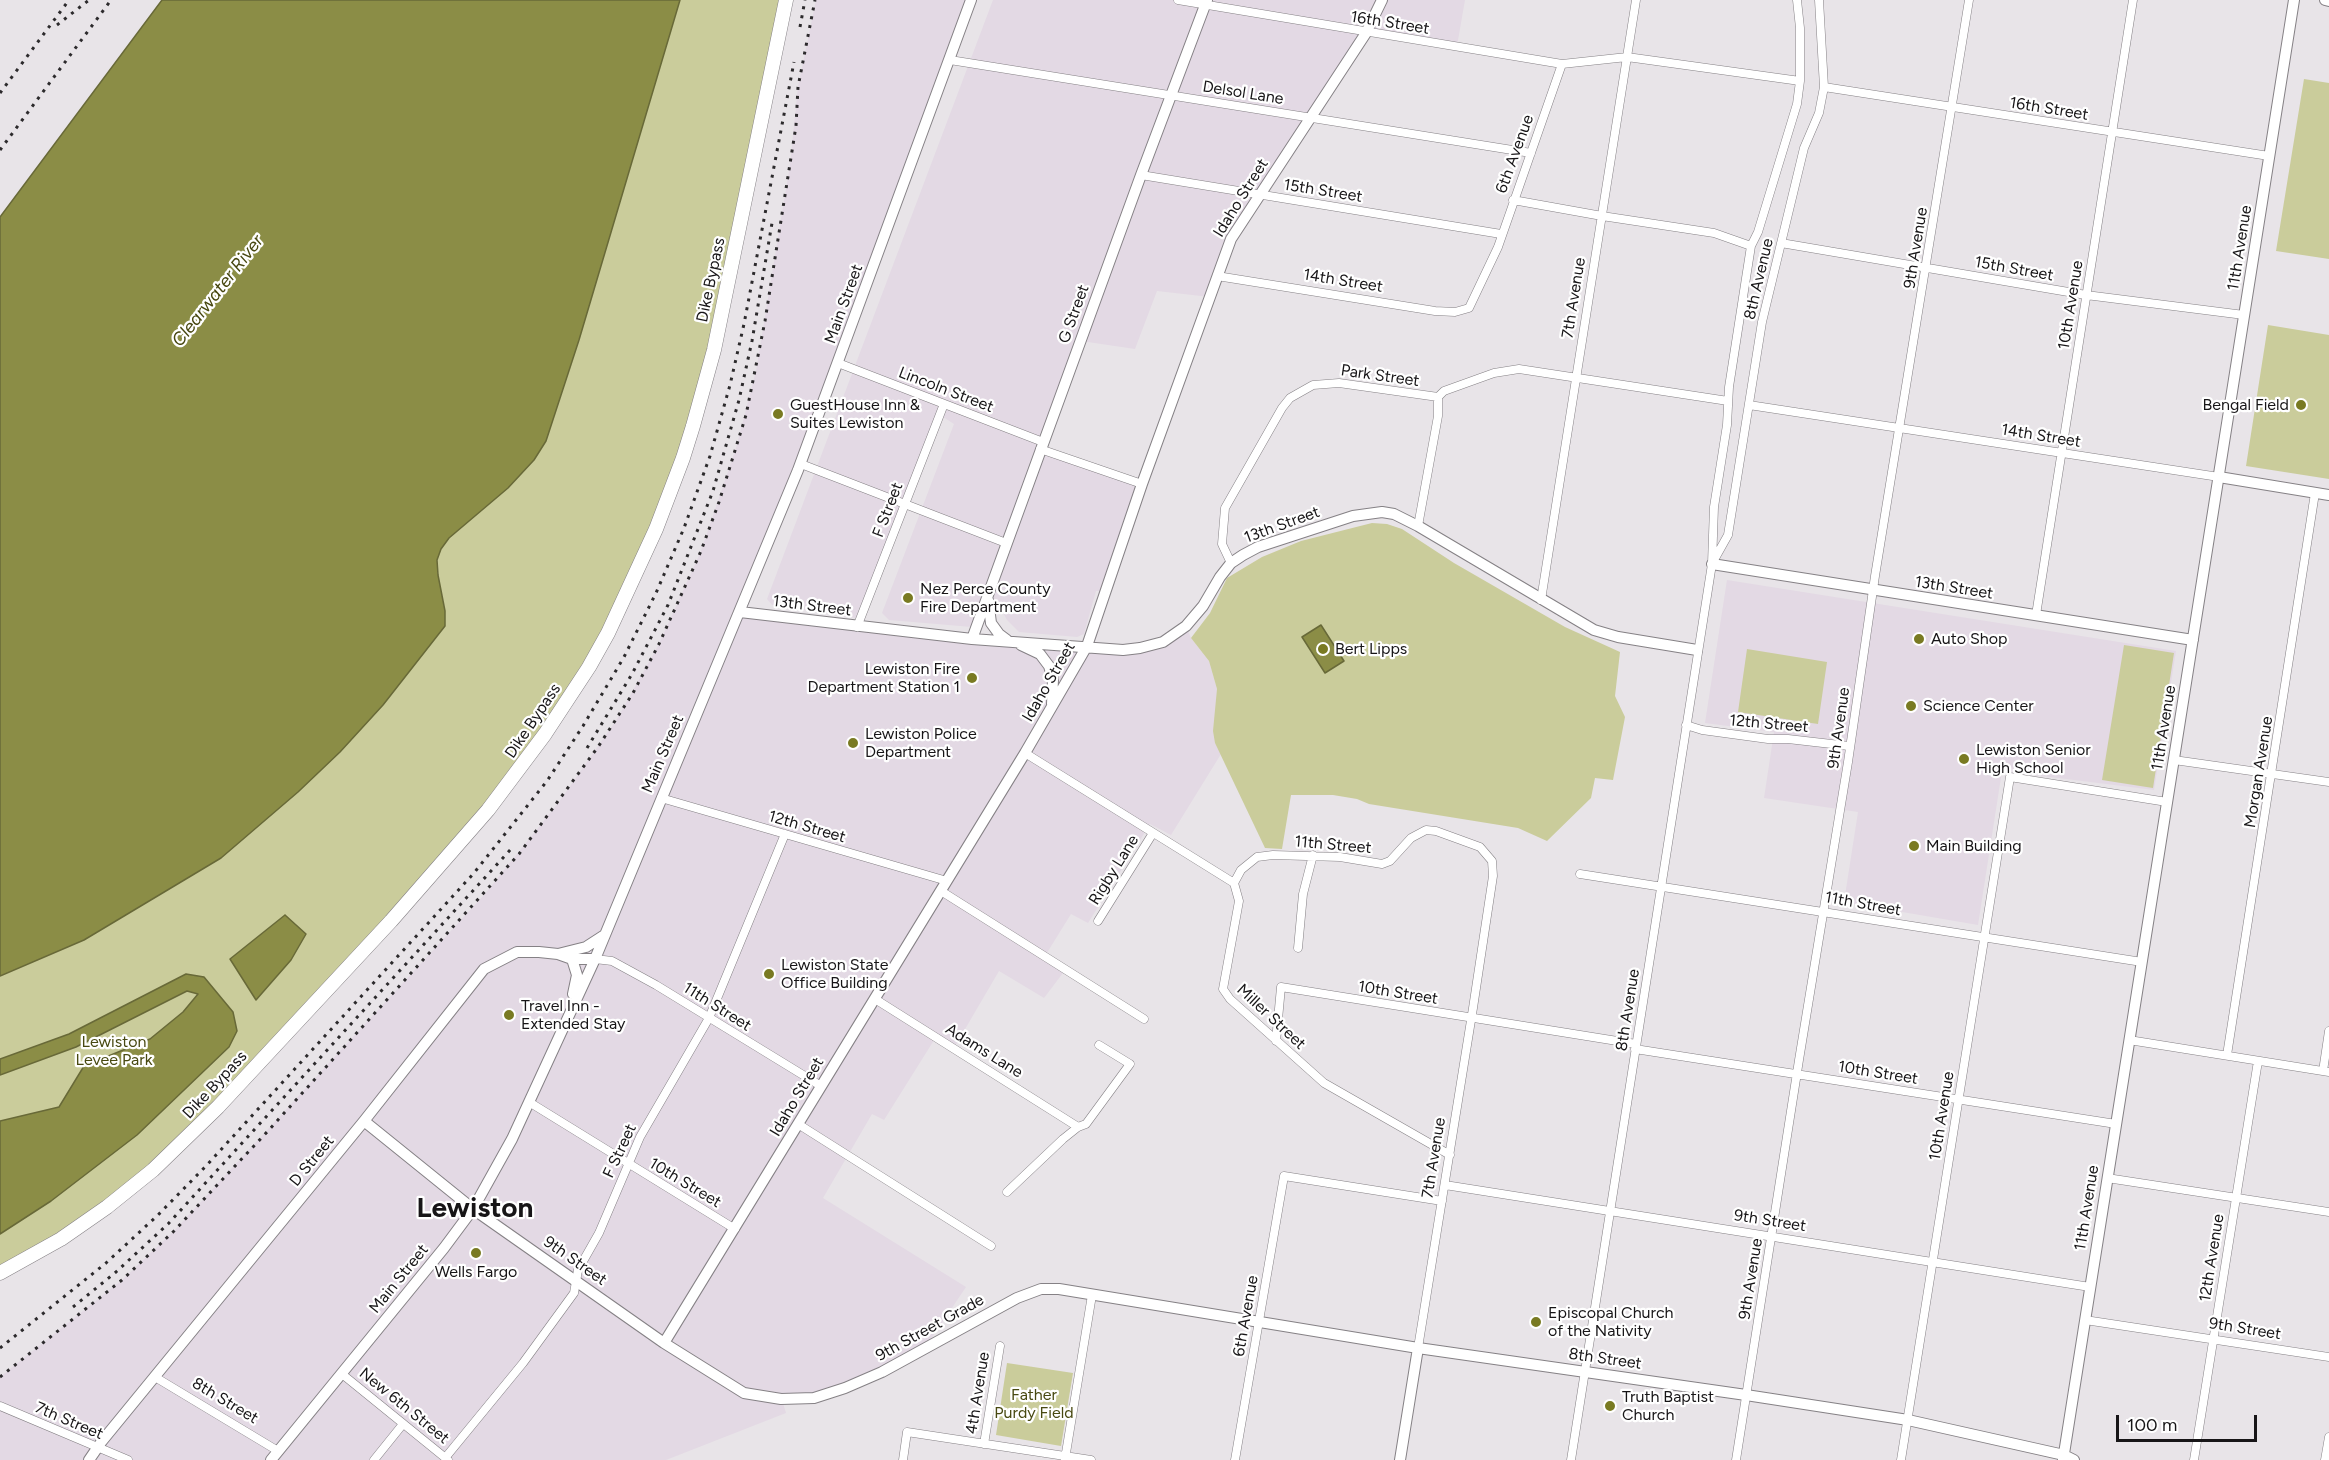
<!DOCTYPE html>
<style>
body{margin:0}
#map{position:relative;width:2329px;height:1460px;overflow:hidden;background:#e8e4e8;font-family:Figtree,sans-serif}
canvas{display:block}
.scale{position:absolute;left:2116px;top:1415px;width:141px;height:27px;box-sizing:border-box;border:3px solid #171517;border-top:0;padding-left:8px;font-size:18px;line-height:21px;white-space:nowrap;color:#171517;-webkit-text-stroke:4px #fff;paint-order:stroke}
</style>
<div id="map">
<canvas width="2329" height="1460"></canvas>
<div class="scale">100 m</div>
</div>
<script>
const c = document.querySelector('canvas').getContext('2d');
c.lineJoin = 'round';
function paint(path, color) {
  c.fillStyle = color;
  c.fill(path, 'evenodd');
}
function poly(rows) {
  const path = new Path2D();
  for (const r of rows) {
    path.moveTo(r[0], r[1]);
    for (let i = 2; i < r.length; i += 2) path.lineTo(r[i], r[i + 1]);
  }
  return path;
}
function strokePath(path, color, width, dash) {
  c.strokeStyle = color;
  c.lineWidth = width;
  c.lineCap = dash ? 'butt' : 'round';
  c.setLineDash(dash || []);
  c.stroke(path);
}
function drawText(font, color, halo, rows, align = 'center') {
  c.font = font + ' Figtree,sans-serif';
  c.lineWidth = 4.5;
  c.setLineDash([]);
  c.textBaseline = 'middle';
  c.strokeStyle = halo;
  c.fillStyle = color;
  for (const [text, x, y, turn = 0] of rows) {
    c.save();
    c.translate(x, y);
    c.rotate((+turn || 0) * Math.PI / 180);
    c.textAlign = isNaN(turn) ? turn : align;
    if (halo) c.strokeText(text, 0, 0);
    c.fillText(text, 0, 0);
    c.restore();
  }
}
paint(poly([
 [816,0,971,0,740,612,857,627,1140,648,1186,626,1191,638,1209,661,1217,689,1215,743,1221,754,1171,835,1150,824,1088,923,1071,914,1045,956,1066,969,1044,998,999,971,954,1048,936,1037,884,1120,872,1114,823,1198,966,1287,925,1348,845,1388,782,1400,786,1413,666,1460,0,1460,0,1377,122,1280,174,1231,484,895,559,802,617,719,659,644,701,551,736,448,756,371,790,165,798,87],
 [993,0,1465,0,1457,46,1366,33,1238,227,1210,297,1157,291,1135,349,1081,341,1041,449,1142,484,1104,591,1096,591,1084,634,1077,637,1019,632,1007,620,1000,607,981,599,972,627,889,620,882,613,954,424,937,413,856,618,772,605,767,599],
 [1727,580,2176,651,2154,790,2002,771,1978,925,1844,902,1858,812,1764,798,1774,732,1705,723]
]), '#e3d9e4');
paint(poly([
 [680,0,786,0,693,426,608,633,508,785,153,1170,0,1273,0,976,84,940,221,858,445,626,445,610,438,575,437,560,441,549,449,538,546,441,579,340],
 [2304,79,2329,83,2329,259,2276,251],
 [2268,325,2329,335,2329,479,2246,466],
 [1372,523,1387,524,1402,529,1454,563,1565,627,1620,652,1615,696,1625,717,1613,780,1595,778,1591,798,1547,841,1518,828,1369,804,1357,799,1333,795,1291,795,1282,849,1265,848,1215,743,1213,731,1217,689,1209,661,1191,638,1210,613,1227,578,1262,557,1301,541],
 [2124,645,2174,653,2153,788,2102,780],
 [1747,649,1827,662,1818,724,1738,712],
 [1007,1363,1073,1373,1061,1446,996,1435]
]), '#cacc9b');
const water = poly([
 [162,0,680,0,579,340,546,441,534,460,508,488,449,538,441,549,437,560,438,575,445,611,445,626,383,705,340,752,298,792,221,858,84,940,0,976,0,217,162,0],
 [1321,625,1344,661,1325,673,1302,637,1321,625],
 [285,915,306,934,291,960,256,1000,230,959,285,915],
 [186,974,204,977,233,1012,237,1031,229,1047,137,1135,51,1201,0,1234,0,1121,59,1107,84,1066,150,1039,183,1012,198,994,187,991,76,1047,0,1075,0,1059,69,1034,186,974]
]);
paint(water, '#8b8d46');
strokePath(water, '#686938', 1.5);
const street = poly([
 [1178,0,1562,64,1627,57,1800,81],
 [950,60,1531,153],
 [1824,87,2269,156],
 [1141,175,1501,234],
 [1513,200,1602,216,1714,233,1751,246],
 [1781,243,2086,295,2244,315],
 [1217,276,1435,311,1455,312,1469,308,1498,247,1562,64],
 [838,363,1043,442],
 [1749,405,2219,477],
 [1040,449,1142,484],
 [801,464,1006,543],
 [1418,526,1438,416,1438,397],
 [1714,560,1728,535,1762,322,1804,148,1819,113,1824,87,1819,0],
 [1231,563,1222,544,1225,508,1282,408,1290,398,1313,385,1339,383,1438,397,1444,391,1494,373,1519,369,1728,401],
 [1541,600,1636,0],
 [2036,615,2133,0],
 [857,627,944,404],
 [1686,725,1702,730,1768,739,1788,739,1849,746],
 [1025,753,1234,883,1239,901,1223,989,1230,999,1324,1083,1450,1155],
 [2174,760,2329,782],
 [661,798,947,881],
 [1580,874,2142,962],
 [1234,883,1241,870,1257,857,1273,855,1340,857,1382,864,1390,861,1411,838,1426,830,1436,831,1480,847,1492,861,1493,876,1473,1008,1418,1348],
 [941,891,1144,1019],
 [1098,921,1153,833],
 [1298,948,1303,894,1313,855],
 [595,959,612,961,656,985,821,1086],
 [875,999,1078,1127],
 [2129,1040,2329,1072],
 [1276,1041,1281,987,1636,1044],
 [1635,1049,2116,1124],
 [2227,1055,2315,493],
 [2323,1071,2329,1031],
 [529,1102,735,1229],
 [798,1124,991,1246],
 [2107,1178,2329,1212],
 [1445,1185,2090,1287],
 [1007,1192,1063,1139,1078,1127,1086,1124,1130,1064,1099,1045],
 [2085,1320,2329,1357],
 [342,1374,448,1460],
 [155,1377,278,1451],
 [0,1406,128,1460],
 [984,1444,1000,1346],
 [445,1458,523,1363,574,1293,578,1270,599,1233,640,1137,709,1018,785,834],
 [1065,1459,1092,1295],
 [374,1460,403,1424],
 [903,1460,907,1432,1091,1460],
 [1235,1460,1284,1176,1442,1201],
 [1571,1460,1712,564,1714,507,1727,425,1729,387,1751,246,1758,232,1797,104,1800,81,1800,28,1797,0],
 [1736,1460,1799,1060,1848,762,1875,576,1969,0],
 [1901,1460,2010,777,2167,802],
 [2194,1460,2258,1061],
 [2325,1460,2329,1437]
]);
const secondary = poly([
 [2325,0,2329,1],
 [2219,477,2329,495],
 [1712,564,2193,640],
 [988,600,991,623,999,634,1007,640],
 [740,612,972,639,1123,650,1140,648,1163,642,1186,626,1203,606,1220,577,1231,563,1243,555,1258,547,1353,516,1382,512,1394,514,1418,526,1594,630,1618,637,1697,650],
 [972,639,1141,175,1207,0],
 [1021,645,1040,654,1049,666,1053,679,1052,704],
 [558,954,586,947,603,936],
 [572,959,577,975,573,994],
 [364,1121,473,1209,664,1343,744,1393,781,1399,814,1398,845,1388,882,1372,1017,1298,1041,1289,1059,1289,1418,1348,1746,1395,1908,1420,2064,1455,2074,1460],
 [664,1343,1025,753,1087,646,1142,484,1231,239,1366,33,1382,0],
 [89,1460,102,1441,364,1121,484,969,517,952,539,952,558,954,572,959,595,959],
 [271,1460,444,1248,473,1209,512,1139,595,959,798,470,971,0],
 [1400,1460,1418,1348],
 [2063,1460,2294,0]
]);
const highway = poly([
 [0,1273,61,1239,107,1207,153,1170,218,1107,391,921,488,810,545,734,589,667,608,633,656,529,683,458,693,426,714,350,786,0]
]);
strokePath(street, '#858185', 9);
strokePath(secondary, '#858185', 12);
strokePath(highway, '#858185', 15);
strokePath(street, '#fff', 8);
strokePath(secondary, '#fff', 10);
strokePath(highway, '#fff', 14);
strokePath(poly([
 [57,25,89,0],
 [800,27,805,0],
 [0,93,69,0],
 [0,150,111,0],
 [587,748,632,674,668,605,713,491,739,400,752,341,772,223],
 [73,1307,116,1272,168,1224,512,848],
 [0,1348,106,1263,158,1215,206,1166,474,873,547,781,583,726,624,657,656,593,684,528,710,456,730,385,744,324,794,62],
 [0,1377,122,1280,174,1231,267,1132,519,854,598,747,633,693,659,644,701,551,719,502,746,415,765,321,796,126,798,87,815,0]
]), '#2c2a2c', 3, [3, 6]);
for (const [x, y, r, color] of [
 [2301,405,6,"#797a22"],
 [778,414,6,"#797a22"],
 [908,598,6,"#797a22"],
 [1919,639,6,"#797a22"],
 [1323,649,6,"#797a22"],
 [972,678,6,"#797a22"],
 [1911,706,6,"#797a22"],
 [853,743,6,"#797a22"],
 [1964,759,6,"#797a22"],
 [1914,846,6,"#797a22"],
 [769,974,6,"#797a22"],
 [509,1015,6,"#797a22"],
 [476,1253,6,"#797a22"],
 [1536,1322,6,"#797a22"],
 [1610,1406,6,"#797a22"]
]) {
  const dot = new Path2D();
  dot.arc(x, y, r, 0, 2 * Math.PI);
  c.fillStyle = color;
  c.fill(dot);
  strokePath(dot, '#fff', 2);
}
drawText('16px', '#171517', '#fff', [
 ["16th Street",1390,23,9],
 ["Delsol Lane",1243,93,9],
 ["16th Street",2049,109,9],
 ["6th Avenue",1515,154,-70],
 ["15th Street",1323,191,9],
 ["Idaho Street",1241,198,-58],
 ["9th Avenue",1916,248,-81],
 ["11th Avenue",2240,248,-81],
 ["15th Street",2014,269,10],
 ["8th Avenue",1759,279,-77],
 ["Dike Bypass",711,280,-78],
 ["14th Street",1343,281,9],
 ["7th Avenue",1574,298,-81],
 ["Main Street",844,304,-70],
 ["10th Avenue",2071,305,-81],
 ["G Street",1074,314,-70],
 ["Park Street",1380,376,8],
 ["Lincoln Street",946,390,21],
 ["14th Street",2041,436,9],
 ["F Street",888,510,-69],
 ["13th Street",1282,525,-20],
 ["13th Street",1954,588,9],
 ["13th Street",812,606,7],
 ["Idaho Street",1049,682,-60],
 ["Dike Bypass",533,721,-56],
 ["12th Street",1769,724,5],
 ["9th Avenue",1839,728,-82],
 ["11th Avenue",2164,728,-81],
 ["Main Street",663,754,-67],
 ["Morgan Avenue",2259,772,-81],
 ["12th Street",807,827,16],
 ["11th Street",1333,845,5],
 ["Rigby Lane",1114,870,-58],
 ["11th Street",1863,904,10],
 ["10th Street",1398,993,9],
 ["11th Street",717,1007,32],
 ["8th Avenue",1628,1010,-81],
 ["Miller Street",1271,1017,43],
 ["Adams Lane",984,1051,32],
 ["10th Street",1878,1073,9],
 ["Dike Bypass",215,1085,-47],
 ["Idaho Street",797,1097,-59],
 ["10th Avenue",1942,1116,-81],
 ["F Street",620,1151,-65],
 ["7th Avenue",1434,1158,-81],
 ["D Street",312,1161,-51],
 ["10th Street",685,1183,31],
 ["11th Avenue",2087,1208,-81],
 ["9th Street",1770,1221,9],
 ["12th Avenue",2212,1258,-81],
 ["9th Street",575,1261,35],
 ["Main Street",399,1279,-51],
 ["9th Avenue",1751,1279,-81],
 ["6th Avenue",1246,1316,-80],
 ["9th Street Grade",930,1328,-29],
 ["9th Street",2245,1329,9],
 ["8th Street",1605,1359,8],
 ["4th Avenue",978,1393,-81],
 ["8th Street",225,1401,31],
 ["New 6th Street",404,1406,39],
 ["7th Street",69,1421,23]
]);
drawText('16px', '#171517', '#fff', [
 ["GuestHouse Inn &",790,405],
 ["Suites Lewiston",790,423],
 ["Bengal Field",2289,405,"right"],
 ["Nez Perce County",920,589],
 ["Fire Department",920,607],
 ["Auto Shop",1931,639],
 ["Bert Lipps",1335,649],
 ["Lewiston Fire",960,669,"right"],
 ["Department Station 1",960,687,"right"],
 ["Science Center",1923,706],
 ["Lewiston Police",865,734],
 ["Department",865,752],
 ["Lewiston Senior",1976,750],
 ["High School",1976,768],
 ["Main Building",1926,846],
 ["Lewiston State",781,965],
 ["Office Building",781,983],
 ["Travel Inn -",521,1006],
 ["Extended Stay",521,1024],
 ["Wells Fargo",476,1272,"center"],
 ["Episcopal Church",1548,1313],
 ["of the Nativity",1548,1331],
 ["Truth Baptist",1622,1397],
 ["Church",1622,1415]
], 'left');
drawText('16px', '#484911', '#fff', [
 ["Lewiston",114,1042],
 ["Levee Park",114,1060],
 ["Father",1034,1395],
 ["Purdy Field",1034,1413]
]);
drawText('italic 18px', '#47470f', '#fff', [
 ["Clearwater River",218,291,-52]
]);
drawText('bold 28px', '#171517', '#fff', [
 ["Lewiston",475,1209]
]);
</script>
